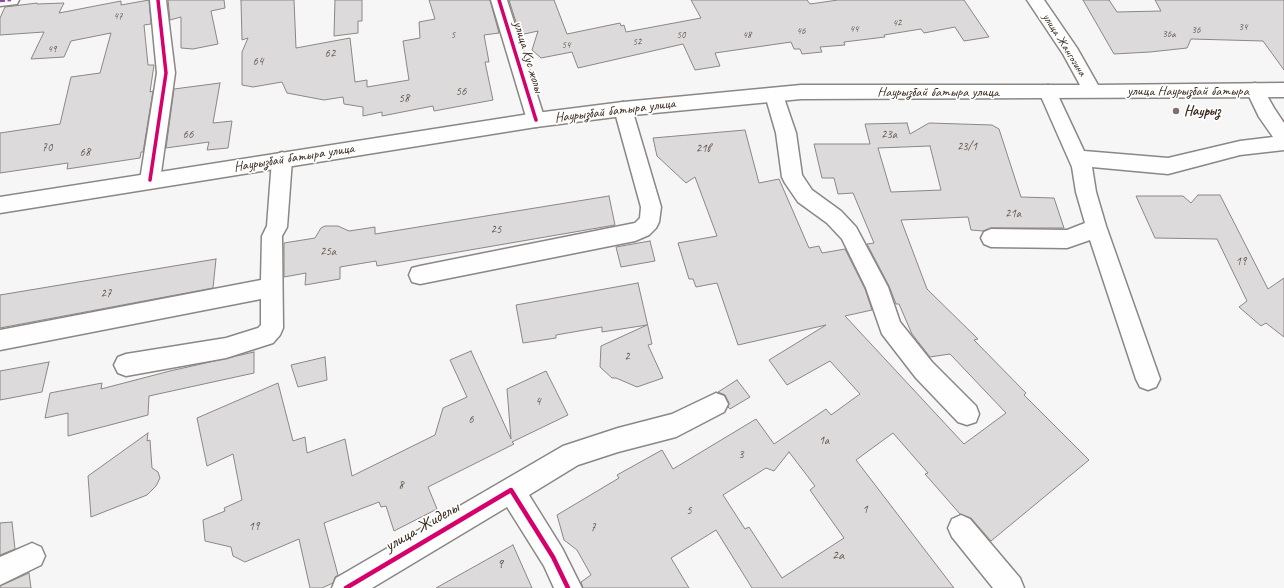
<!DOCTYPE html>
<meta charset="utf-8">
<style>
body{margin:0}
canvas{display:block;background:#f7f6f6}
</style>
<canvas width="1284" height="588"></canvas>
<script>
const c = document.querySelector('canvas').getContext('2d');
c.lineJoin = 'round';
function paint(path, color) {
  c.fillStyle = color;
  c.fill(path, 'evenodd');
}
function poly(rows) {
  const path = new Path2D();
  for (const r of rows) {
    path.moveTo(r[0], r[1]);
    for (let i = 2; i < r.length; i += 2) path.lineTo(r[i], r[i + 1]);
  }
  return path;
}
function strokePath(path, color, width, dash) {
  c.strokeStyle = color;
  c.lineWidth = width;
  c.lineCap = dash ? 'butt' : 'round';
  c.setLineDash(dash || []);
  c.stroke(path);
}
function drawText(font, color, halo, rows, align = 'center') {
  c.font = font + ' Caveat,sans-serif';
  c.lineWidth = 3.5;
  c.setLineDash([]);
  c.textBaseline = 'middle';
  c.strokeStyle = halo;
  c.fillStyle = color;
  for (const [text, x, y, turn = 0] of rows) {
    c.save();
    c.translate(x, y);
    c.rotate((+turn || 0) * Math.PI / 180);
    c.textAlign = isNaN(turn) ? turn : align;
    if (halo) c.strokeText(text, 0, 0);
    c.fillText(text, 0, 0);
    c.restore();
  }
}
const building = poly([
 [149,0,151,24,144,25,148,65,154,65,150,92,153,91,143,152,141,152,140,158,67,169,68,163,0,173,0,133,60,124,71,77,100,73,111,33,71,41,64,57,31,59,44,32,0,35,0,18,5,7,37,3,37,4,64,3,59,13,121,1,121,5,149,0],
 [168,0,224,0,225,8,211,11,218,44,193,49,181,48,181,17,170,20,168,0],
 [241,0,294,0,296,48,350,38,355,82,367,80,367,87,409,80,403,41,420,38,419,22,435,19,429,0,490,0,499,33,484,35,489,62,485,62,493,100,434,111,433,106,382,116,382,112,363,116,363,107,344,104,343,97,324,100,287,93,282,82,253,87,242,85,242,52,248,38,242,40,241,0],
 [335,0,362,0,362,21,358,21,358,33,334,36,335,0],
 [509,0,554,0,567,34,620,23,621,26,624,25,626,32,701,18,691,0,807,0,810,4,838,0,964,0,989,37,964,41,955,27,924,33,921,29,884,35,885,37,844,42,845,45,820,47,822,52,802,54,800,49,794,49,791,42,715,53,720,66,695,70,683,44,578,68,572,52,541,58,532,50,538,31,520,35,509,0],
 [1083,0,1109,0,1117,12,1161,11,1155,0,1284,0,1284,70,1263,41,1191,39,1187,48,1150,52,1114,54,1083,0],
 [220,83,213,123,232,121,228,148,207,150,209,142,166,148,174,89,220,83],
 [907,123,910,134,929,123,992,125,999,129,1021,197,1054,198,1064,228,991,228,983,231,971,230,968,217,901,220,927,289,978,339,974,340,1026,393,1024,395,1089,460,991,541,971,518,960,514,925,474,928,473,893,433,856,460,954,588,752,588,716,530,671,558,689,588,583,588,581,582,591,575,577,550,564,540,557,515,619,478,617,475,662,450,673,469,756,419,774,444,826,409,831,415,860,394,830,361,787,385,769,360,826,325,738,345,717,283,696,287,693,279,689,279,678,243,717,236,695,177,686,183,657,156,653,138,745,130,759,183,779,179,809,248,819,246,822,253,845,249,865,289,872,310,845,316,964,444,1006,413,950,354,930,357,912,334,899,304,896,304,889,286,867,244,874,243,853,193,838,194,834,178,822,178,814,144,870,144,865,124,907,123],
 [930,146,941,190,891,192,878,148,930,146],
 [789,452,815,486,810,490,844,538,782,578,749,527,745,529,723,495,766,468,774,471,789,452],
 [1198,195,1220,195,1268,289,1284,278,1284,337,1266,323,1261,326,1239,307,1247,301,1217,239,1155,238,1136,196,1183,196,1191,203,1198,195],
 [609,196,615,225,377,266,376,261,340,267,340,279,305,285,306,273,284,277,284,243,315,238,321,228,325,226,338,226,349,231,375,227,375,234,609,196],
 [650,241,655,261,621,267,616,247,650,241],
 [216,259,213,288,0,328,0,295,216,259],
 [638,283,652,344,648,345,663,378,637,387,616,378,612,378,600,367,601,346,647,325,602,332,602,327,556,335,556,338,523,343,516,305,638,283],
 [471,351,511,439,507,389,546,371,568,415,512,442,514,444,428,487,437,509,394,531,386,506,381,507,379,502,324,523,338,575,335,577,333,583,322,588,310,588,299,539,245,562,233,556,231,547,205,541,203,520,225,511,224,508,242,500,233,454,207,466,197,418,278,383,293,441,305,437,307,453,345,439,352,476,435,435,443,408,467,397,450,360,471,351],
 [254,352,254,373,149,396,148,415,68,436,68,413,45,418,50,393,102,383,101,389,170,371,254,352],
 [325,357,327,380,298,387,291,365,325,357],
 [49,362,42,392,0,400,0,371,49,362],
 [737,380,750,397,730,409,728,407,729,403,725,395,718,392,737,380],
 [148,433,147,441,150,440,152,468,158,472,160,478,156,486,147,495,91,517,88,476,148,433],
 [12,522,15,549,0,555,0,523,12,522],
 [513,545,532,588,436,588,513,545],
 [29,573,31,588,0,588,0,586,29,573]
]);
paint(building, '#dcdada');
strokePath(building, '#8b8784', 1);
const minor = poly([
 [0,0,19,0,17,4,0,6,0,0],
 [150,0,166,0,175,73,160,180,157,186,150,188,143,186,140,180,157,73,150,0],
 [491,0,507,0,545,120,543,125,536,127,529,125,527,120,491,0],
 [1255,83,1261,85,1274,108,1284,123,1284,150,1240,155,1168,174,1092,167,1096,192,1106,226,1160,379,1156,387,1148,390,1140,387,1136,379,1090,240,1067,248,991,247,984,244,981,238,984,232,991,229,1067,230,1085,223,1076,192,1072,167,1039,92,1042,87,1048,85,1054,87,1084,151,1168,158,1240,141,1273,137,1259,117,1246,90,1249,85,1255,83],
 [774,88,781,90,783,95,796,133,802,175,812,190,841,211,856,227,888,287,900,322,932,362,976,406,979,414,976,422,967,425,958,422,916,378,882,334,866,288,842,239,827,223,798,202,785,183,782,177,776,133,765,95,767,90,774,88],
 [623,102,630,104,632,109,661,207,659,222,656,228,649,235,635,241,420,284,412,282,409,275,412,268,420,266,635,223,640,218,641,207,614,109,616,104,623,102],
 [282,152,289,155,292,160,287,227,282,236,283,328,280,335,273,343,226,358,126,376,118,373,114,365,118,357,126,354,226,338,258,328,261,325,261,299,0,350,0,330,261,280,262,236,267,226,272,160,275,155,282,152],
 [716,393,724,396,728,404,724,412,676,437,618,452,578,465,529,495,562,548,582,588,554,588,544,566,507,507,372,588,332,588,336,578,563,446,618,428,672,414,716,393],
 [961,515,970,519,1020,578,1024,588,993,588,952,537,948,528,952,519,961,515],
 [32,543,41,547,45,556,41,565,0,585,0,557,32,543]
]);
const major = poly([
 [1027,0,1044,0,1077,48,1098,85,1284,83,1284,97,801,99,623,116,536,127,0,213,0,197,536,113,623,102,801,85,1080,85,1063,54,1027,0]
]);
strokePath(minor, '#8b8784', 3);
strokePath(major, '#8b8784', 3);
paint(minor, '#fefefe');
paint(major, '#fefefe');
strokePath(poly([
 [0,1,11,0]
]), '#8e44ad', 2.5, [5, 2.5]);
strokePath(poly([
 [499,0,536,120],
 [150,180,166,73,158,0]
]), '#d6006c', 3.5);
strokePath(poly([
 [346,588,511,490,553,557,568,588]
]), '#d6006c', 4.5);
for (const [x, y, r, color] of [
 [1176,111,4,"#7d716a"]
]) {
  const dot = new Path2D();
  dot.arc(x, y, r, 0, 2 * Math.PI);
  c.fillStyle = color;
  c.fill(dot);
  strokePath(dot, '#fff', 1.5);
}
drawText('10px', '#63564d', null, [
 ["47",118,16],
 ["42",897,23],
 ["34",1243,27],
 ["44",854,29],
 ["36",1196,30],
 ["46",801,31],
 ["36а",1169,34],
 ["5",453,35],
 ["50",681,35],
 ["48",747,35],
 ["52",637,42],
 ["54",566,45],
 ["49",52,49]
]);
drawText('12px', '#3b2a1e', '#fff', [
 ["улица Жангозина",1064,45,58]
]);
drawText('12px', '#63564d', null, [
 ["62",330,54],
 ["64",258,62],
 ["56",461,92],
 ["58",404,99],
 ["66",188,135],
 ["23а",889,135],
 ["23/1",967,147],
 ["70",47,148],
 ["21в",703,149],
 ["68",85,153],
 ["21а",1013,214],
 ["25",496,230],
 ["25а",328,252],
 ["19",1241,262],
 ["27",106,294],
 ["2",627,357],
 ["4",538,402],
 ["6",471,420],
 ["1а",824,441],
 ["3",741,455],
 ["8",401,486],
 ["1",865,510],
 ["5",689,511],
 ["19",254,527],
 ["7",593,528]
]);
drawText('14px', '#3b2a1e', '#fff', [
 ["улица Кус жолы",528,57,73],
 ["улица Наурызбай батыра",1188,91],
 ["Наурызбай батыра улица",938,92],
 ["Наурызбай батыра улица",615,111,-7],
 ["Наурызбай батыра улица",294,158,-9]
]);
drawText('bold 14px', '#3b2a1e', '#fff', [
 ["Наурыз",1184,111]
], 'left');
drawText('14px', '#63564d', null, [
 ["2а",838,555],
 ["9",500,564]
]);
drawText('17px', '#3b2a1e', '#fff', [
 ["улица Жиделы",422,527,-30]
]);
</script>
